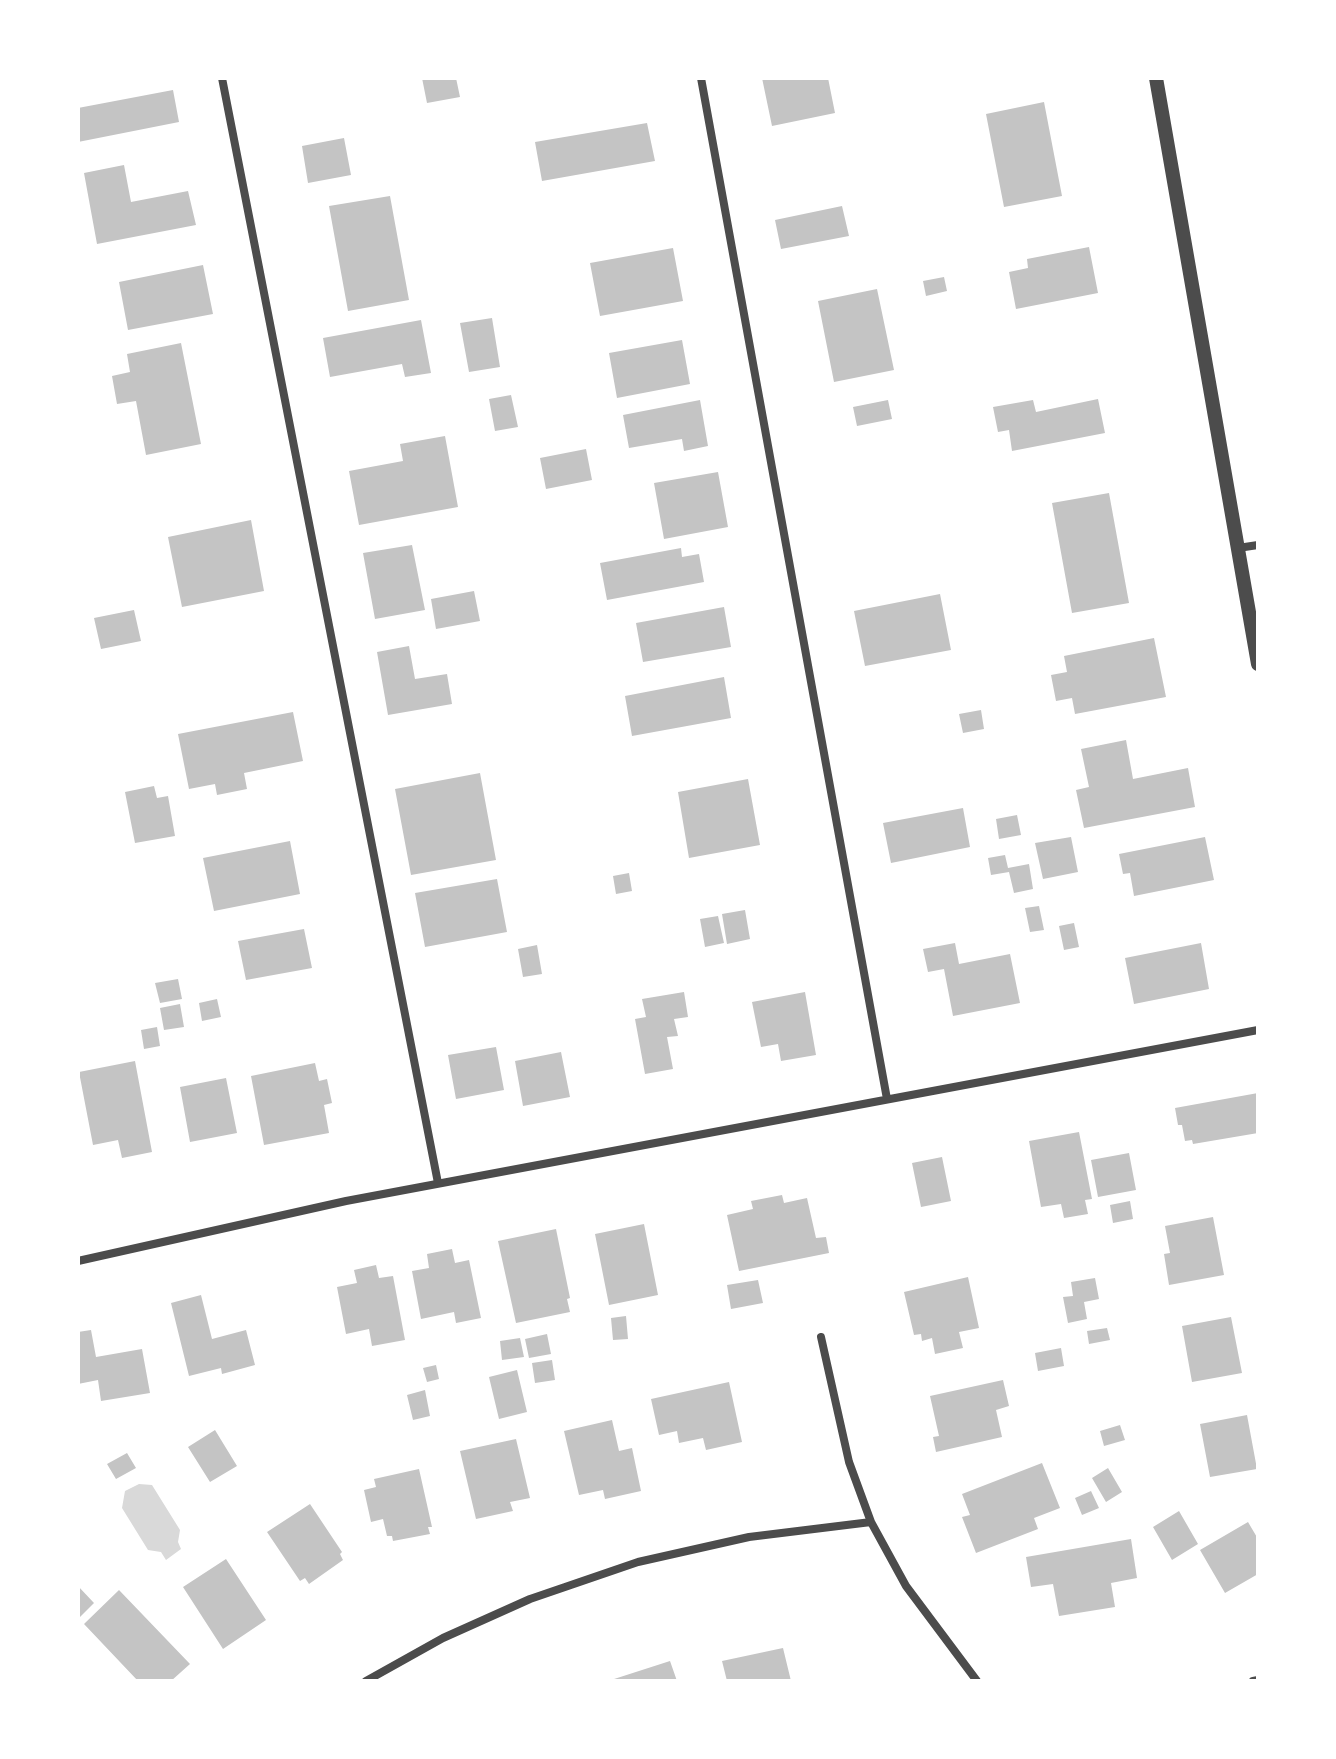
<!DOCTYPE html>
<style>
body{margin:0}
#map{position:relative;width:1336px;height:1759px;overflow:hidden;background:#fff;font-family:"PT Sans",sans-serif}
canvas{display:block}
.frame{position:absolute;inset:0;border:80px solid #fff;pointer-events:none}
</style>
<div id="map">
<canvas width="1336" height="1759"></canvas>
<div class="frame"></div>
</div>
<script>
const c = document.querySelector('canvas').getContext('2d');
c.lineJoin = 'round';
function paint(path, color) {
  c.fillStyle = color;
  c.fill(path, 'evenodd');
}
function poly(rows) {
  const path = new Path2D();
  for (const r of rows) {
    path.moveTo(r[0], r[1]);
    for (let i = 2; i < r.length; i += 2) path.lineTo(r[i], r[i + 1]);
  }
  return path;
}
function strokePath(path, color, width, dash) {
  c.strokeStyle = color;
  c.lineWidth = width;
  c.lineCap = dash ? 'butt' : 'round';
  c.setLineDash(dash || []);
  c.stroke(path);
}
paint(poly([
 [139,1484,152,1485,180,1530,178,1542,181,1549,166,1560,161,1552,148,1550,122,1508,125,1491]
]), '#d9d9d9');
paint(poly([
 [422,78,456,78,460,97,427,103],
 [762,78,828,78,835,113,772,126],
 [173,90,179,122,78,142,78,108],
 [1044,102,1062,196,1004,207,986,114],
 [647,123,655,161,542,181,535,142],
 [344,138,351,175,308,183,302,146],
 [124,165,131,202,188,191,196,225,97,244,84,173],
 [390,196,409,300,348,311,329,206],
 [842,206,849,236,781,249,775,220],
 [1089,247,1098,293,1016,309,1009,272,1028,268,1027,259],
 [673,248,683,301,600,316,590,263],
 [203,265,213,314,128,330,119,282],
 [944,277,947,291,926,296,923,281],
 [877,289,894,370,834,382,818,301],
 [492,318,500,367,469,372,460,323],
 [421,320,431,373,405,377,402,364,330,377,323,338],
 [682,340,690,384,617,398,609,353],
 [181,343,201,444,146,455,136,401,117,404,112,376,130,372,127,354],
 [511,395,518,427,495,431,489,399],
 [1098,399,1105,433,1012,451,1009,430,998,432,993,407,1033,400,1036,412],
 [700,400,708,446,684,451,682,439,629,448,623,415],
 [888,400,892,419,857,426,853,407],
 [445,436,458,507,359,525,349,471,403,461,400,444],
 [586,449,592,480,546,489,540,458],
 [718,472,728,527,664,539,654,483],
 [1109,493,1129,603,1072,613,1052,503],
 [251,520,264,591,182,607,168,537],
 [412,545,425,610,375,619,363,553],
 [681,548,682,557,699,554,704,582,607,600,600,563],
 [474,591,480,621,436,629,431,599],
 [940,594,951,650,865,666,854,611],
 [724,607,731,647,643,662,636,623],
 [134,610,141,641,101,649,94,618],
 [1154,638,1166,697,1075,714,1072,698,1056,701,1051,675,1067,672,1064,656],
 [409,646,415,679,447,674,452,704,388,715,377,652],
 [724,677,731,718,632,736,625,696],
 [981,710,984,729,963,733,959,714],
 [293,712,303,761,244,773,247,789,217,795,215,784,189,789,178,734],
 [1126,740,1133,779,1188,768,1195,807,1084,828,1076,790,1089,787,1081,749],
 [480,773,496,860,411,875,395,789],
 [748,779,760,845,689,858,678,792],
 [154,786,157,798,168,796,175,836,135,843,125,792],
 [963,808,970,847,891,863,883,823],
 [1017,815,1021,835,999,839,996,819],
 [1071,837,1078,872,1043,879,1035,843],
 [1205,837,1214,880,1134,896,1130,873,1123,874,1119,854],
 [290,841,300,894,214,911,203,858],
 [1005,855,1008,868,1029,864,1033,889,1014,893,1009,872,991,875,988,858],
 [629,873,632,891,616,894,613,876],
 [497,879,507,932,425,947,415,893],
 [1039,906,1044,930,1030,932,1025,908],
 [745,910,750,939,727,944,722,914],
 [718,916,724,943,705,947,700,919],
 [1074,923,1079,947,1064,950,1059,926],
 [304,929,312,968,246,980,238,941],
 [955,943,959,964,1010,954,1020,1003,953,1016,944,969,928,972,923,949],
 [1201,943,1209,989,1134,1004,1125,958],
 [537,945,542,974,523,977,518,949],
 [178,979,182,999,160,1003,155,983],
 [684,992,688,1017,674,1019,678,1036,667,1037,673,1069,645,1074,635,1019,646,1017,642,999],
 [805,992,816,1055,781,1061,778,1044,761,1047,752,1002],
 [217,999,221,1017,202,1021,199,1003],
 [180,1004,184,1027,164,1030,160,1008],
 [157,1027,160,1046,144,1049,141,1030],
 [496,1047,504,1090,456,1099,448,1055],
 [561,1052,570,1097,523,1106,515,1061],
 [135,1061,152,1152,122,1158,118,1140,93,1145,79,1072],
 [315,1063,319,1081,327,1079,332,1103,324,1105,329,1133,264,1145,251,1076],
 [226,1078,237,1133,190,1142,180,1087],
 [1258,1093,1258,1133,1193,1144,1192,1140,1185,1141,1182,1125,1178,1125,1175,1108],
 [1079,1132,1092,1199,1085,1200,1088,1214,1064,1218,1061,1204,1041,1207,1029,1141],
 [1129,1153,1136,1190,1098,1197,1091,1160],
 [942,1157,951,1201,921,1207,912,1163],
 [782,1195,784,1203,807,1198,816,1238,826,1237,829,1253,739,1271,727,1215,753,1209,751,1201],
 [1130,1201,1133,1219,1113,1223,1110,1205],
 [1213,1217,1224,1275,1169,1285,1164,1254,1170,1253,1165,1226],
 [644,1224,658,1295,609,1305,595,1234],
 [556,1229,570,1298,567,1299,570,1312,516,1323,498,1241],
 [452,1249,455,1263,469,1260,481,1318,456,1323,454,1312,421,1319,412,1271,429,1268,427,1254],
 [376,1265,379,1278,393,1276,405,1340,372,1346,369,1329,346,1334,337,1287,357,1283,354,1270],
 [968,1277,979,1328,959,1332,963,1348,935,1354,932,1338,922,1341,921,1334,914,1335,904,1292],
 [1095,1278,1099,1299,1084,1302,1087,1319,1068,1323,1063,1297,1073,1296,1071,1282],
 [758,1280,763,1303,731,1309,727,1285],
 [201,1295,212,1339,246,1330,255,1365,222,1374,221,1368,189,1376,171,1303],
 [626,1316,628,1339,613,1340,611,1318],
 [1231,1317,1242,1373,1192,1382,1182,1326],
 [1107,1328,1110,1340,1089,1344,1087,1331],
 [91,1330,96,1357,142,1349,150,1393,101,1401,98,1380,78,1384,78,1332],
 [547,1334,551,1354,529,1358,525,1339],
 [520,1338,524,1357,502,1360,500,1341],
 [1061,1348,1064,1366,1038,1371,1035,1353],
 [552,1360,555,1380,535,1383,532,1363],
 [436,1365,439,1379,427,1382,423,1368],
 [517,1370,527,1412,499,1419,489,1377],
 [1003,1380,1009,1406,996,1410,1002,1437,936,1452,933,1437,939,1436,930,1396],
 [729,1382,742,1442,706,1450,703,1438,679,1443,677,1431,659,1435,651,1399],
 [425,1390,430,1416,413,1420,407,1395],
 [1247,1415,1257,1469,1210,1477,1200,1424],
 [612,1420,619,1451,632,1448,641,1491,605,1499,603,1490,579,1495,564,1431],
 [1120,1425,1125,1440,1104,1446,1100,1431],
 [215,1430,237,1466,210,1482,188,1447],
 [516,1439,530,1498,510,1502,513,1511,476,1519,460,1451],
 [127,1453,136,1468,116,1479,107,1464],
 [1042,1463,1060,1508,1034,1518,1038,1529,976,1553,962,1517,970,1515,962,1494],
 [1108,1468,1122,1492,1106,1502,1092,1478],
 [419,1469,432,1527,428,1527,430,1534,393,1541,392,1536,387,1536,383,1519,371,1522,364,1490,376,1487,374,1479],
 [1091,1491,1099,1508,1082,1515,1075,1498],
 [310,1504,342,1552,340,1554,343,1560,309,1584,305,1578,300,1581,267,1532],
 [1179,1511,1198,1544,1172,1560,1153,1527],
 [1248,1522,1258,1539,1258,1574,1225,1593,1200,1550],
 [1131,1539,1137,1578,1111,1583,1115,1607,1059,1616,1053,1584,1031,1587,1026,1557],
 [226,1559,266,1620,223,1649,183,1587],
 [78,1586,94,1603,78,1619],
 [119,1590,190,1664,171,1681,138,1681,84,1624],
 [783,1648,791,1681,727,1681,722,1661],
 [670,1661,677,1681,612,1681,611,1680]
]), '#c4c4c4');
strokePath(poly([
 [222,78,438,1183],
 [701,78,887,1099],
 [1238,548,1258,545],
 [78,1261,346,1201,1258,1030],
 [821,1337,849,1462,871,1522],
 [366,1681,443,1638,530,1599,638,1562,749,1537,871,1522,906,1586,977,1681],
 [1253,1681,1258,1680]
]), '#4c4c4c', 8);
strokePath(poly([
 [1156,78,1258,664]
]), '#4c4c4c', 14);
</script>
